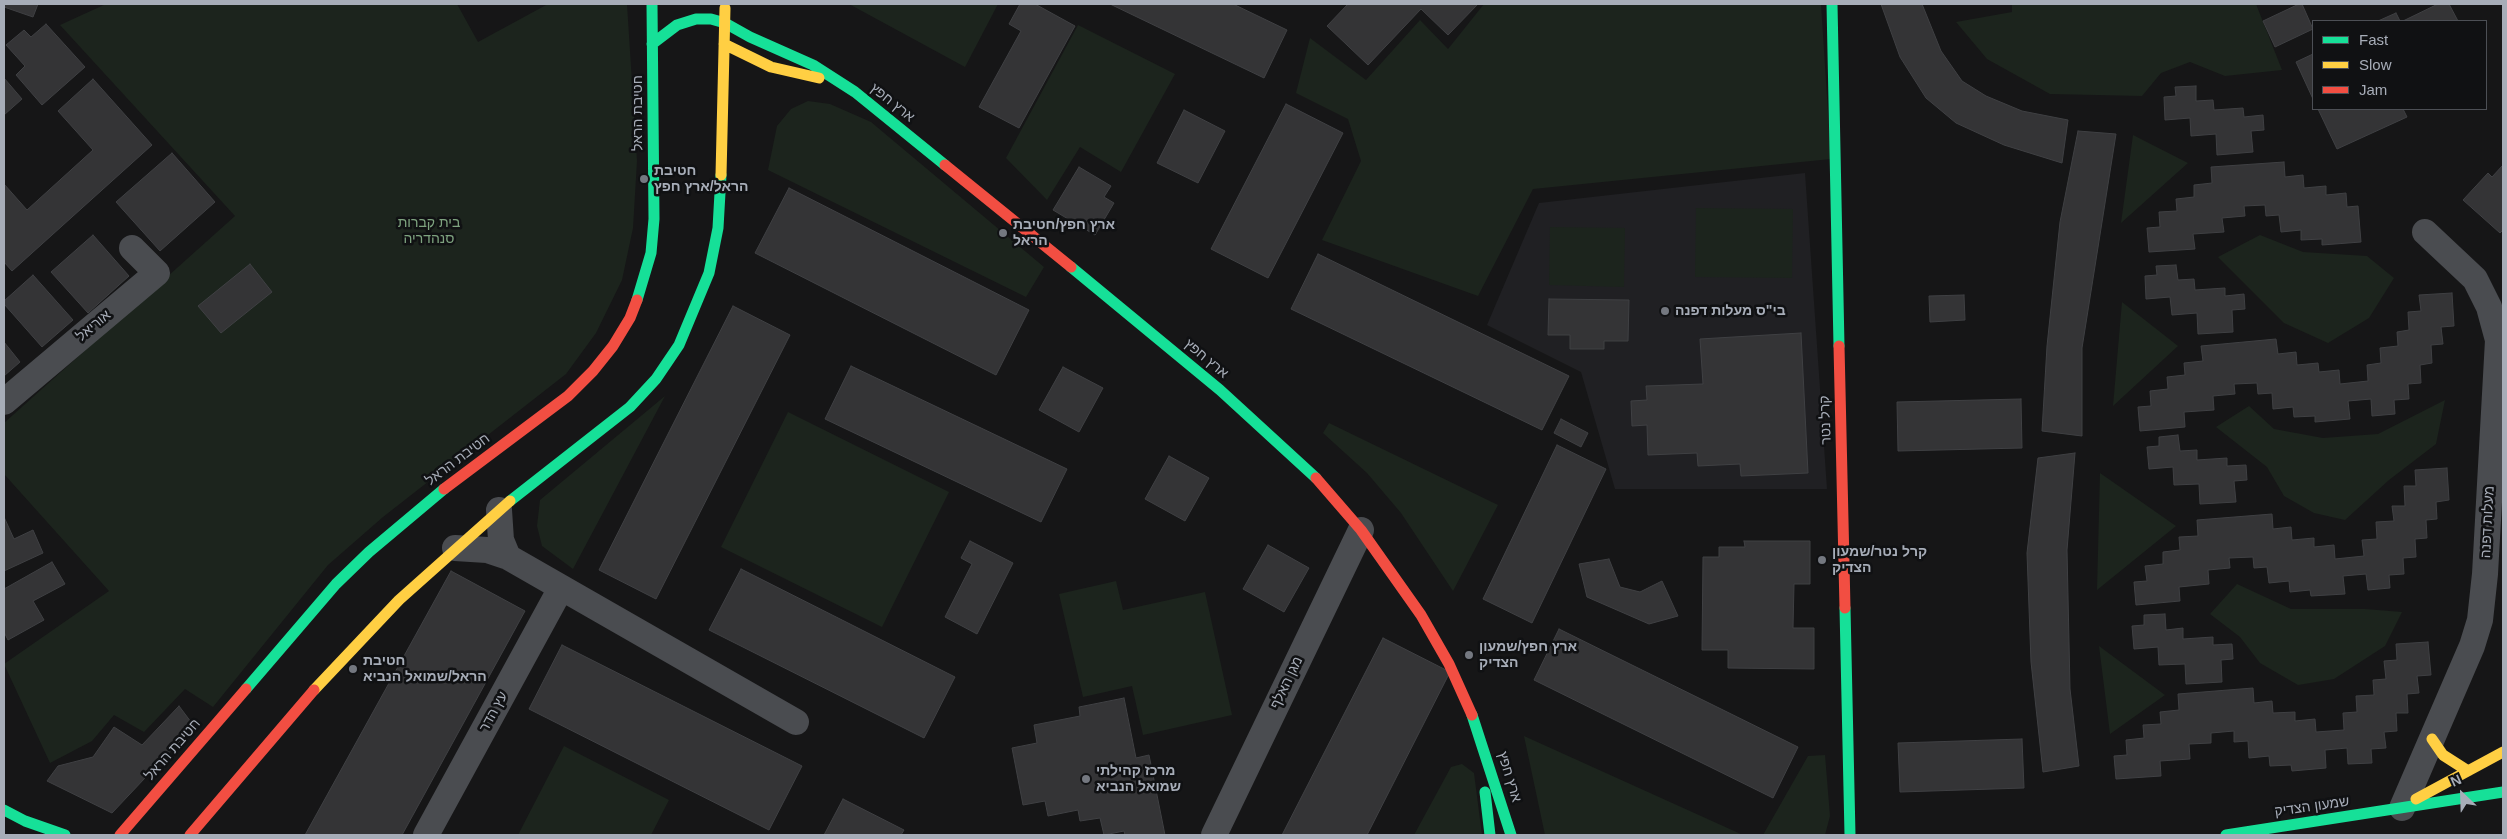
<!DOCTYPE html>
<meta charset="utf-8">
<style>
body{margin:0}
#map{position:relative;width:2507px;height:839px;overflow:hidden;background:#161617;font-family:Arial,sans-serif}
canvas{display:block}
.frame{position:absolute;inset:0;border:5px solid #a7adb8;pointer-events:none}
.legend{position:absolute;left:2312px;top:20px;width:175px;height:90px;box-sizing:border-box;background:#101113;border:1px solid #4c4f55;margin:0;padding:6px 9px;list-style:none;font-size:15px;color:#a7adb8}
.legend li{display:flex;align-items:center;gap:10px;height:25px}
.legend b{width:25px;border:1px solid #4c4f55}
.north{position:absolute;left:2437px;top:769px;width:50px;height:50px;-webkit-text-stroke:4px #101113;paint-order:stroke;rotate:336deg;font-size:14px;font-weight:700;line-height:20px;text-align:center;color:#a7adb8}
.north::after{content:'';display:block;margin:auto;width:18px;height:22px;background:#a7adb8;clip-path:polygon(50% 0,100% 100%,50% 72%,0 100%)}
</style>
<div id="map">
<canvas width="2507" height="839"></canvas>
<div class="frame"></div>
<ul class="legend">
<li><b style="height:6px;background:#16e098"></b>Fast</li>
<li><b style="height:6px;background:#ffcf43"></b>Slow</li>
<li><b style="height:6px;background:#f24e42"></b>Jam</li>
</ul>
<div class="north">N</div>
</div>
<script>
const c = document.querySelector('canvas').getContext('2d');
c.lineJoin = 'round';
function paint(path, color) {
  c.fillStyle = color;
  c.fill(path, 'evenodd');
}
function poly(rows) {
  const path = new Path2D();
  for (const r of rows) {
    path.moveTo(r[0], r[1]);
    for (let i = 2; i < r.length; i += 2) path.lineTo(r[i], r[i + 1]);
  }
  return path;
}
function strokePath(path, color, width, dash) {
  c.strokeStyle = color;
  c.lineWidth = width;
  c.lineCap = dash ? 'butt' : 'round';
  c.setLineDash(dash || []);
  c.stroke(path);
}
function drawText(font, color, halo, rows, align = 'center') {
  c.font = font + ' Arial,"Noto Sans Hebrew",sans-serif';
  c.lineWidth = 5;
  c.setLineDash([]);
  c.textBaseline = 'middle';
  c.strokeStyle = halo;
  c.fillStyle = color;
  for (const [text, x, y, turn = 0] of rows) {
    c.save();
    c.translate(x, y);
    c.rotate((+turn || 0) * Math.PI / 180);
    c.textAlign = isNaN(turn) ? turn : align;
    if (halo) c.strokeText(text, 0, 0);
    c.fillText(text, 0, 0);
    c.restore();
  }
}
paint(poly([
 [1805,173,1827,489,1615,489,1581,372,1487,325,1539,203]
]), '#202023');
paint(poly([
 [106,4,457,4,478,42,548,4,627,4,637,161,633,228,622,280,596,333,566,374,383,517,328,565,213,707,185,689,144,732,114,715,92,741,50,763,4,664,109,591,4,474,4,423,235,216,60,25],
 [849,4,998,4,965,67],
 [1484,4,1821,4,1831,159,1533,189,1478,296,1322,240,1361,161,1348,119,1296,93,1310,38,1366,80,1420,20,1448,49],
 [2012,4,2256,4,2282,70,2225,76,2190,62,2161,73,2142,96,2050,94,1987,59,1956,22,2012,12],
 [1078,25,1175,74,1121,172,1080,147,1047,200,1006,158],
 [808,101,830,104,871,122,1044,267,1026,297,768,170,777,126,791,109],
 [2133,135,2188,163,2121,223],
 [1696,208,1793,209,1792,278,1695,277],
 [1550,227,1625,228,1624,287,1549,285],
 [2260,235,2303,252,2367,256,2394,278,2369,318,2328,343,2284,323,2218,257],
 [2122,302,2178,346,2113,406],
 [665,396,573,569,542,546,537,526,540,500],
 [2445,400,2436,444,2389,480,2345,520,2314,513,2284,496,2267,467,2216,427,2249,406,2274,429,2323,438,2378,434],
 [788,412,949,492,882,627,721,547],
 [1329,423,1498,505,1453,591,1401,513,1367,473,1323,433],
 [2100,473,2176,526,2097,590],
 [1116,581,1123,610,1205,592,1232,715,1143,735,1132,686,1083,697,1059,594],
 [2237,584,2291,609,2365,609,2402,612,2385,646,2334,679,2298,685,2260,663,2240,637,2210,614],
 [2099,646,2165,695,2110,734],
 [1524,736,1743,835,1545,835],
 [564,746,669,800,651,835,518,835],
 [1825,755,1830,816,1825,835,1763,835,1808,756],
 [1462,764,1474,773,1482,835,1414,835,1451,767]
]), '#1c241d');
const building = poly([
 [4,4,38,4,33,17,4,7,4,4],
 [1020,4,1035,4,1075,26,1019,128,979,107,1021,31,1009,24,1020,4],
 [1110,4,1233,4,1287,30,1264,78,1110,4],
 [1348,4,1478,4,1448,35,1421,9,1368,65,1327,26,1348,4],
 [1881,4,1922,4,1941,51,1962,81,1986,96,2022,111,2068,120,2062,163,2004,145,1956,123,1926,98,1900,57,1881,4],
 [2299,4,2302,4,2313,29,2275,47,2263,21,2299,4],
 [2438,4,2449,4,2458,21,2403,21,2438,4],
 [2396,13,2400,21,2378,21,2396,13],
 [46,24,85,67,42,105,16,75,25,66,6,45,24,30,31,37,46,24],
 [2313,54,2313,99,2296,62,2313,54],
 [4,78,22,99,4,115,4,78],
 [93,79,152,145,12,271,4,262,4,184,27,210,93,150,58,111,93,79],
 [2196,86,2196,101,2213,100,2214,110,2243,108,2244,117,2263,115,2264,130,2251,131,2253,152,2217,155,2216,134,2191,136,2190,118,2165,120,2164,97,2176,96,2175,87,2196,86],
 [1286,104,1343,133,1268,278,1211,249,1286,104],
 [2318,109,2403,109,2407,117,2337,149,2318,109],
 [1184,110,1225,131,1198,183,1157,163,1184,110],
 [2078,131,2116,134,2082,348,2082,436,2042,431,2047,346,2060,222,2078,131],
 [172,153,215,202,160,251,116,202,172,153],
 [2284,162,2285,177,2303,175,2304,188,2326,186,2326,195,2346,193,2347,207,2358,206,2361,242,2322,245,2322,239,2301,240,2301,230,2281,232,2279,215,2266,216,2265,205,2244,206,2245,216,2222,218,2224,232,2193,234,2195,249,2149,252,2147,228,2160,227,2159,212,2177,211,2176,199,2194,197,2194,185,2212,183,2211,167,2284,162],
 [2503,165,2503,230,2500,233,2463,200,2488,173,2492,177,2503,165],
 [1079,167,1111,186,1104,197,1114,203,1095,235,1053,210,1079,167],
 [789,188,1029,310,996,375,755,253,789,188],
 [93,235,129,276,88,313,51,272,93,235],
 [1318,254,1569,376,1542,430,1291,309,1318,254],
 [250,264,272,292,221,333,198,306,250,264],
 [2176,265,2178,280,2194,279,2195,290,2225,288,2225,296,2244,294,2245,309,2232,310,2233,332,2198,334,2197,313,2172,315,2170,297,2146,299,2145,276,2157,275,2156,266,2176,265],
 [33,275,73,320,42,347,4,304,4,301,33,275],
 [2452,293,2454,326,2441,327,2443,344,2431,345,2432,363,2420,365,2421,383,2408,384,2409,399,2394,400,2395,414,2372,416,2371,399,2348,401,2350,419,2315,422,2315,416,2294,417,2293,407,2273,409,2272,393,2258,394,2257,383,2234,384,2235,394,2213,396,2214,410,2184,412,2185,427,2140,431,2138,407,2151,406,2150,391,2168,389,2167,377,2185,375,2184,363,2203,361,2201,346,2276,339,2278,354,2296,352,2297,365,2318,363,2319,372,2339,370,2340,384,2368,381,2367,365,2381,363,2380,348,2398,346,2397,332,2409,330,2408,312,2421,311,2419,295,2452,293],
 [1964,295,1965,320,1930,322,1929,296,1964,295],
 [1549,299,1629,300,1628,341,1604,341,1604,349,1570,349,1570,335,1548,335,1549,299],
 [733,306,790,335,656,599,599,570,733,306],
 [1801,333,1808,473,1741,476,1740,464,1698,466,1697,453,1648,455,1647,425,1632,426,1631,401,1647,400,1646,386,1703,384,1700,339,1801,333],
 [4,342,20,362,4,376,4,342],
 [851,366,1067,469,1041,522,825,419,851,366],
 [1063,367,1103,388,1079,432,1039,410,1063,367],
 [2021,399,2022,448,1898,451,1897,402,2021,399],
 [1561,419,1588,433,1581,447,1554,433,1561,419],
 [2178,435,2180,451,2197,450,2197,460,2227,458,2227,466,2246,465,2247,480,2234,481,2236,502,2200,504,2199,484,2174,485,2173,467,2149,469,2147,447,2159,446,2159,437,2178,435],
 [1557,445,1606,469,1532,623,1483,599,1557,445],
 [2075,453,2067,550,2070,689,2079,766,2043,772,2031,662,2027,553,2038,458,2075,453],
 [1169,456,1209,478,1185,521,1145,499,1169,456],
 [2447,468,2449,500,2436,502,2437,519,2426,520,2427,538,2415,539,2416,557,2403,558,2404,574,2389,575,2390,588,2368,590,2366,574,2343,576,2345,594,2311,596,2310,590,2290,592,2289,581,2269,583,2267,567,2254,568,2253,557,2229,558,2230,568,2208,570,2209,584,2179,587,2180,601,2136,605,2134,582,2147,581,2145,566,2163,564,2163,552,2180,550,2179,537,2198,536,2197,520,2272,514,2273,529,2291,527,2292,540,2314,538,2314,547,2334,545,2335,559,2364,556,2362,540,2377,539,2376,522,2394,521,2392,506,2405,506,2404,486,2416,486,2415,470,2447,468],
 [4,517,14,539,33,530,43,553,4,571,4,517],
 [970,541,1013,563,977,634,945,617,972,564,961,558,970,541],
 [1744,541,1810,541,1810,584,1794,584,1793,628,1814,628,1814,669,1728,668,1728,650,1702,650,1703,557,1719,557,1719,547,1745,547,1744,541],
 [1268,545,1309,568,1284,612,1243,589,1268,545],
 [1609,559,1620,587,1640,592,1662,581,1678,616,1649,624,1587,597,1579,564,1609,559],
 [52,562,65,584,33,601,44,620,8,640,4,632,4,589,52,562],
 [741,569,955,677,924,738,709,630,741,569],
 [451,571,525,611,402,835,305,835,451,571],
 [2165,614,2166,630,2183,628,2183,639,2213,637,2213,645,2232,644,2233,659,2221,660,2222,682,2186,684,2185,664,2159,665,2158,647,2134,649,2132,626,2144,625,2144,615,2165,614],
 [1559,629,1798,747,1773,798,1534,680,1559,629],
 [1383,638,1450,672,1367,835,1282,835,1383,638],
 [2428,642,2431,675,2417,676,2419,693,2407,694,2408,713,2396,713,2397,731,2384,732,2386,748,2371,749,2372,763,2348,764,2347,748,2325,750,2326,768,2292,771,2291,765,2270,766,2269,756,2249,758,2248,741,2234,742,2234,731,2211,733,2211,743,2189,744,2190,759,2160,761,2161,776,2116,779,2114,756,2127,755,2126,740,2144,738,2143,725,2161,724,2160,712,2179,710,2178,694,2253,688,2254,703,2272,701,2273,713,2295,712,2295,721,2315,719,2316,732,2344,730,2343,713,2357,712,2356,696,2374,695,2373,680,2386,679,2384,661,2397,660,2396,644,2428,642],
 [562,645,802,766,769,830,529,709,562,645],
 [1124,698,1136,758,1149,755,1165,835,1125,835,1124,831,1104,835,1100,818,1080,821,1078,810,1048,816,1045,801,1023,805,1012,748,1037,743,1034,725,1080,716,1079,707,1124,698],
 [179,706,194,726,112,813,47,781,58,766,93,757,114,727,142,745,179,706],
 [2022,739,2024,788,1900,792,1898,743,2022,739],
 [843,799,904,830,901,835,824,835,843,799]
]);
paint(building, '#343436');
strokePath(building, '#3f4043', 1);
strokePath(poly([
 [4,402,157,273,132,248],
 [499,510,501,540,508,557],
 [455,548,487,550,508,557,796,722],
 [2402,808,2472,646,2480,620,2485,574,2498,340,2489,307,2475,279,2425,232],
 [426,835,561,588],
 [1214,835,1361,530]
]), '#4a4c50', 26);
strokePath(poly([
 [1832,4,1839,346],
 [652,44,677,25,696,19,711,19,725,23,750,37,813,65,855,92,945,165],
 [1071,267,1220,390,1316,478],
 [637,300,651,253,654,219,652,4],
 [510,501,630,407,656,379,679,345,709,273,718,228,721,175],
 [1845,608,1850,835],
 [246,689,336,584,369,552,444,489],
 [1472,715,1511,835],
 [1485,792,1490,835],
 [4,810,25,821,65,835],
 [2226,835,2503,792]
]), '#16e098', 11);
strokePath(poly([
 [724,44,771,67,819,78],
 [721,175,725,8],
 [314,690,399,600,510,501],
 [2432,739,2443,755,2468,771],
 [2416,799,2503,752]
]), '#ffcf43', 11);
strokePath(poly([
 [945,165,1071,267],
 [1839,346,1845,608],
 [1316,478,1361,530,1421,615,1449,664,1472,715],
 [444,489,568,396,593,371,613,346,630,318,637,300],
 [120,835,246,689],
 [190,835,314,690]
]), '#f24e42', 11);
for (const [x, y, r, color] of [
 [644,179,5,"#747880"],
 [1003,233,5,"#747880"],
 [1665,311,5,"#747880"],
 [1822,560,5,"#747880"],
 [1469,655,5,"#747880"],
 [353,669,5,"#747880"],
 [1086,779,5,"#747880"]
]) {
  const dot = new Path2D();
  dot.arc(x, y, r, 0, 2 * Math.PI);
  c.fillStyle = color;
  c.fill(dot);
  strokePath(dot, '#101113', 2);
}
drawText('14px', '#a7adb8', '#101113', [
 ["ארץ חפץ",892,103,39],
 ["חטיבת הראל",638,113,-90],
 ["אוריאל",94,326,-40],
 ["ארץ חפץ",1206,359,40],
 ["קרל נטר",1826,420,-92],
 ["חטיבת הראל",458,460,-37],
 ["מעלות דפנה",2488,522,-87],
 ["מגן האלף",1287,683,-64],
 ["עץ הדר",494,712,-61],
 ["חטיבת הראל",173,750,-49],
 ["ארץ חפץ",1509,777,73],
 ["שמעון הצדיק",2312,807,-8]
]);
drawText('bold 14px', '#a7adb8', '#101113', [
 ["חטיבת",654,171],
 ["הראל/ארץ חפץ",654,187],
 ["ארץ חפץ/חטיבת",1013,225],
 ["הראל",1013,241],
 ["בי\"ס מעלות דפנה",1675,311],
 ["קרל נטר/שמעון",1832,552],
 ["הצדיק",1832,568],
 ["ארץ חפץ/שמעון",1479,647],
 ["הצדיק",1479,663],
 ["חטיבת",363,661],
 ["הראל/שמואל הנביא",363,677],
 ["מרכז קהילתי",1096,771],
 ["שמואל הנביא",1096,787]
], 'left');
drawText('14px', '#7ea37f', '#101113', [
 ["בית קברות",429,223],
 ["סנהדריה",429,239]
]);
</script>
